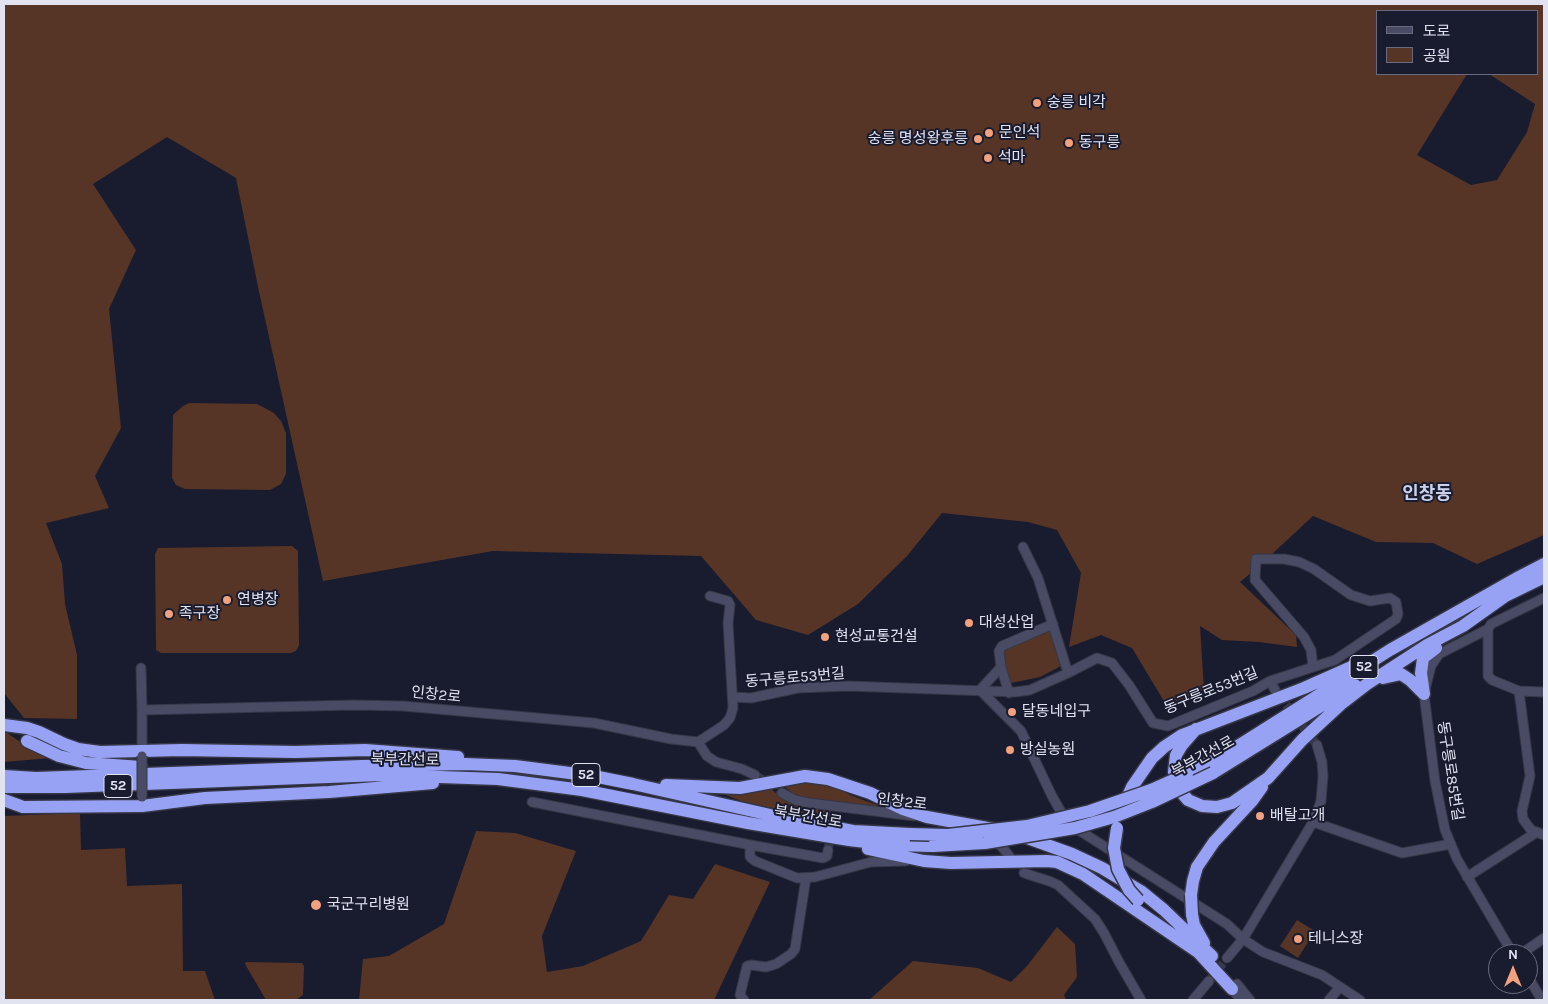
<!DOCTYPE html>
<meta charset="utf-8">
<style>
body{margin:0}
#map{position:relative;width:1548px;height:1004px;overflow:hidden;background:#191b2f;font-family:Karla,"Noto Sans KR",sans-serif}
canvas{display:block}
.frame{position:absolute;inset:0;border:5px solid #e1e3f1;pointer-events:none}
.legend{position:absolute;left:1376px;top:10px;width:162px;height:65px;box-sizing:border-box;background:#191b2f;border:1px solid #696b7d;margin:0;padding:6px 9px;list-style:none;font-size:15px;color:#e1e3f1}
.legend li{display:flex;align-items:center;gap:10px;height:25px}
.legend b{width:25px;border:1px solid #696b7d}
.north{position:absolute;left:1488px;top:944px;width:50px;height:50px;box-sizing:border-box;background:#191b2f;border:1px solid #696b7d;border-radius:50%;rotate:0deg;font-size:14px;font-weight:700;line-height:20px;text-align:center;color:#e1e3f1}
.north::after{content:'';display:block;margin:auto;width:18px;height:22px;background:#f1a17d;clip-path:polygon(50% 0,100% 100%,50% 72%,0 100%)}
</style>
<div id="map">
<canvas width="1548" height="1004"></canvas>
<div class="frame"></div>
<ul class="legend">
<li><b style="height:6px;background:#484b63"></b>도로</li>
<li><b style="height:14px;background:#563527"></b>공원</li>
</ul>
<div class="north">N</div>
</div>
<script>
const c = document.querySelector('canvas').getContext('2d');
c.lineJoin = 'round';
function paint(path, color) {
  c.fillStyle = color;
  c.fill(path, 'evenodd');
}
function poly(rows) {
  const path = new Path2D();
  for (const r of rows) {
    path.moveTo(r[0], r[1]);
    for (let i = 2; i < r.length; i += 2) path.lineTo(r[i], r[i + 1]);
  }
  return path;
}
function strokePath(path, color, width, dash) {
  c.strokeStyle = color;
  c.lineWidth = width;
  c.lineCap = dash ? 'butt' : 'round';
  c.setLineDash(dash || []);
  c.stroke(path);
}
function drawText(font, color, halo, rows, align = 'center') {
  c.font = font + ' Karla,"Noto Sans KR",sans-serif';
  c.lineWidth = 4;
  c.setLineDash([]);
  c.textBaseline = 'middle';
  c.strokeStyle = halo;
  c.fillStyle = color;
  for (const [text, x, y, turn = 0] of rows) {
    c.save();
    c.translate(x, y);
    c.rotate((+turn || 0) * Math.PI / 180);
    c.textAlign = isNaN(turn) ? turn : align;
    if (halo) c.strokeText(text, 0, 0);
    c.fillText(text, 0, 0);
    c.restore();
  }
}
paint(poly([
 [4,4,1544,4,1544,535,1477,564,1433,543,1376,542,1313,516,1257,568,1240,582,1296,635,1297,647,1259,642,1222,640,1200,626,1204,690,1168,708,1132,648,1101,635,1069,647,1081,573,1057,530,1028,522,942,513,907,556,858,604,808,635,756,620,701,556,493,551,323,581,258,287,236,178,167,137,93,184,136,250,109,309,121,428,95,476,109,508,46,523,62,564,65,604,77,655,77,719,24,718,4,693],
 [1377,11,1537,11,1537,74,1489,74,1535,104,1527,132,1497,180,1471,185,1417,155,1467,74,1377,74],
 [189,403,257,404,274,413,281,421,286,433,286,474,281,484,270,490,185,489,176,485,172,478,173,415,183,406],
 [292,546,298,551,298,556,299,645,296,651,291,653,161,653,156,650,155,554,158,548],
 [1052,628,1063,665,1040,677,1011,683,1008,683,1002,651,1004,649],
 [4,731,25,745,51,758,4,762],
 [805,781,830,784,850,795,890,810,810,799,794,794,782,785],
 [769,787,779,796,787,800,831,810,830,817,828,818,746,803,726,795,726,793],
 [80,813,81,850,125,848,127,886,182,884,183,971,205,971,215,1000,4,1000,4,816],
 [476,831,515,833,576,851,542,936,547,972,583,966,641,941,669,895,693,899,715,864,770,882,714,1000,359,1000,363,959,389,956,444,924],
 [1297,920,1315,931,1298,958,1280,946],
 [1057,927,1075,944,1077,977,1064,995,1066,1000,869,1000,913,961,978,968,1011,982,1027,966],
 [246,962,302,963,304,966,303,995,296,1000,266,1000,245,964]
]), '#563527');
strokePath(poly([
 [1278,694,1317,745],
 [755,775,782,793],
 [828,850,833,818],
 [1209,981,1227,958]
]), '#37394c', 9, [9, 4.5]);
const minor = poly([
 [1023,547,1038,578,1068,673,1097,658,1112,663,1129,685,1153,723,1168,726,1253,691,1270,681,1275,690],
 [1544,598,1491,624,1488,629,1488,676,1492,680,1519,691,1530,776,1522,811,1523,819,1531,830,1544,835],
 [1053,624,1002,646,999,651,1001,667,980,690,1021,731,1052,796,1061,812,1080,831,1227,924,1243,939,1263,952,1322,975,1360,1000],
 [1488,629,1439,654,1431,666,1424,694,1435,781,1445,830,1457,859,1513,954],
 [1001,667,1009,693],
 [141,668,142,710],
 [1270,681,1335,660,1396,619,1398,614,1396,602,1390,598,1370,601,1351,595,1314,569,1299,562,1284,559,1256,559,1255,580,1304,637,1311,650,1313,667],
 [1519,691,1544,692],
 [733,697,751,698,798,688,848,686,1015,692,1030,690,1068,673],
 [698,742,724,725,730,718,733,708,728,623,730,605,728,601,710,596],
 [142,756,142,710,354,705,403,706,594,723,671,739,698,742,707,756,716,762,742,769,755,775],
 [782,793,795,800,809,803,914,816],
 [532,802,756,846,823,858,827,856,828,850],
 [1313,822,1402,853,1451,844],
 [993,840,1002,847,1010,857],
 [750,845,750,857,755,861,797,878,815,877,871,862,906,861],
 [1024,873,1049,881,1058,885,1095,919,1104,933,1119,962,1141,1000],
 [1467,877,1537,832],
 [1521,954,1544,938],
 [1227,958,1243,939,1313,822,1321,801,1323,776,1322,762,1317,745],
 [1528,977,1542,1000],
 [1237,984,1250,1000],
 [1232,989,1241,1000],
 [744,1000,740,995,747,966,751,965,766,967,776,964,791,954,795,949,806,878],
 [1193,1000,1209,981],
 [1329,1000,1340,987]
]);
const highway = poly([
 [1501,598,1544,577],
 [1383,678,1401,674,1410,680,1424,694],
 [1424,694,1421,673,1423,658,1436,648],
 [4,725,27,728,39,732,64,744,78,749,100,752,182,750,295,752,365,750,458,757],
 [1196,729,1182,745,1176,755,1174,772,1176,786,1188,800,1202,806,1217,807,1232,803,1268,778,1302,740,1341,704,1367,684,1427,645,1463,626,1508,594],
 [27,741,59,756,86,763,141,767],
 [1213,773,1355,685],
 [1187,774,1222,756,1390,650,1519,577,1544,564],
 [4,776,36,778,362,766,465,764,515,766,593,776,633,784,775,816,853,831,910,834],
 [666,785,740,788,805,776,828,779,870,793,903,809,927,817,993,829],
 [4,787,65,787,381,775,498,779,582,790,748,823,849,840,891,845,933,846],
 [4,800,23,807,142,806,205,798,329,792,433,783],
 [1124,805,1132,787,1152,758,1164,747,1182,735,1304,688,1358,664],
 [1022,836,1072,854,1102,868,1142,892,1164,910,1212,956],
 [868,849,924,861,951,863,1047,861,1057,862,1083,874,1198,952],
 [1191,895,1193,881,1197,867,1214,842,1252,801,1262,787],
 [1192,914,1194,925,1204,943],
 [1198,952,1232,989]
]);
strokePath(minor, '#353646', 11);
strokePath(highway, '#353646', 15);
strokePath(minor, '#484b63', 9);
strokePath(highway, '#98a2f5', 12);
const minorBridge = poly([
 [142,756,142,797]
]);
const highwayBridge = poly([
 [1117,828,1114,848,1118,869,1129,890,1138,900],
 [910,834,948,835,1027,826,1090,811,1151,790,1187,774],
 [933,846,985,843,1075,828,1114,817,1152,802,1213,773],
 [1191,895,1192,914]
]);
strokePath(minorBridge, '#353646', 11, []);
strokePath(highwayBridge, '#353646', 15, []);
strokePath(minorBridge, '#484b63', 9);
strokePath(highwayBridge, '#98a2f5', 12);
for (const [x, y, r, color] of [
 [1037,103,5,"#f1a17d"],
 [989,133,5,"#f1a17d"],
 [978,139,5,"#f1a17d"],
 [1069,143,5,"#f1a17d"],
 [988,158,5,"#f1a17d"],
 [227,600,5,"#f1a17d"],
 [169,614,5,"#f1a17d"],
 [969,623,5,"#f1a17d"],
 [825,637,5,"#f1a17d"],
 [1012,712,5,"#f1a17d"],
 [1010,750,5,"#f1a17d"],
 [1260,816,5,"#f1a17d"],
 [316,905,6,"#f1a17d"],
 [1298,939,5,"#f1a17d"]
]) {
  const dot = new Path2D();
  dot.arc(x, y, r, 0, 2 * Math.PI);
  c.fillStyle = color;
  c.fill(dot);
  strokePath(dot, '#191b2f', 2);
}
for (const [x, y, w] of [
 [1364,667,28],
 [586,775,28],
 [118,786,28]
]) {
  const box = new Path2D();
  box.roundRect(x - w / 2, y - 11.5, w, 23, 4);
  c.fillStyle = '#191b2f';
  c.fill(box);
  strokePath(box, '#e1e3f1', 1);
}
drawText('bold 14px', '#e1e3f1', null, [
 ["52",1364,667],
 ["52",586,775],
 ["52",118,786]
]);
drawText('15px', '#e1e3f1', '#191b2f', [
 ["숭릉 비각",1047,103],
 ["문인석",999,133],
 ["숭릉 명성왕후릉",968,139,"right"],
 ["동구릉",1079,143],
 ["석마",998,158],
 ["연병장",237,600],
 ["족구장",179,614],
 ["대성산업",979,623],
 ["현성교통건설",835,637],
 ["달동네입구",1022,712],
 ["방실농원",1020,750],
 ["배탈고개",1270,816],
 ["국군구리병원",327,905],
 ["테니스장",1308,939]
], 'left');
drawText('15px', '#e1e3f1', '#191b2f', [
 ["동구릉로53번길",795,678,-5],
 ["동구릉로53번길",1211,691,-22],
 ["인창2로",436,695,6],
 ["북부간선로",1203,757,-29],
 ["북부간선로",405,760,1],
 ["동구릉로85번길",1450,771,81],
 ["인창2로",902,802,7],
 ["북부간선로",808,817,10]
]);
drawText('bold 18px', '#cbd0ec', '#191b2f', [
 ["인창동",1427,494]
]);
</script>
